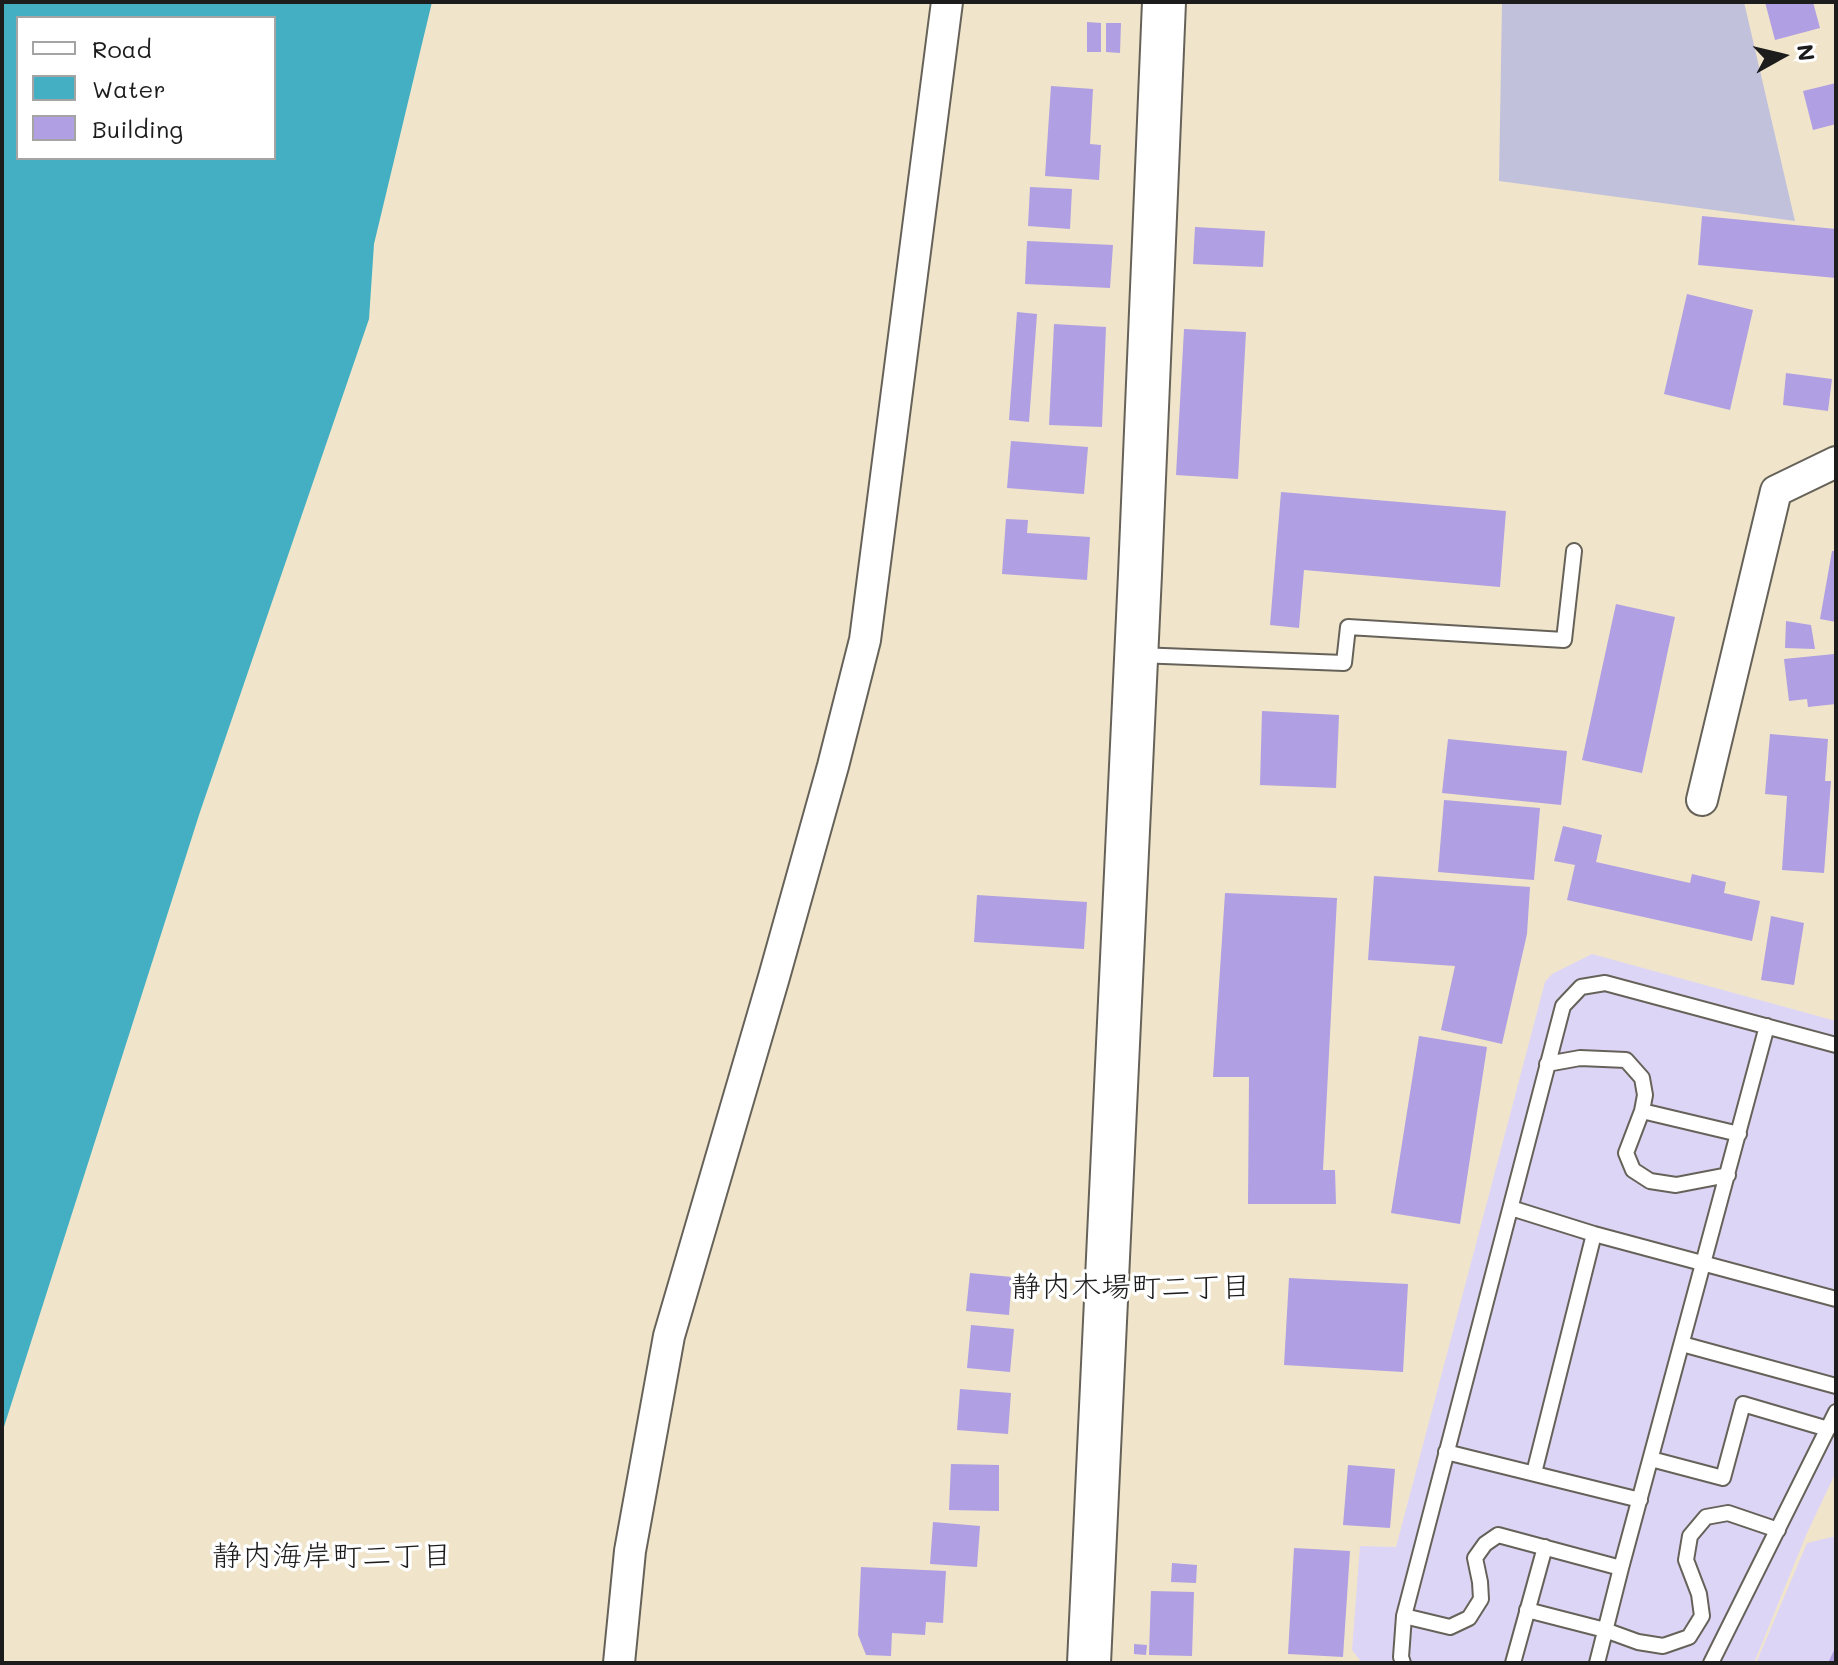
<!DOCTYPE html>
<meta charset="utf-8">
<style>
body{margin:0}
#map{position:relative;width:1838px;height:1665px;overflow:hidden;background:#f0e5ca;font-family:Mali,sans-serif}
canvas{display:block}
.frame{position:absolute;inset:0;border:4px solid #1c1c1c;pointer-events:none}
.legend{position:absolute;left:16px;top:16px;width:260px;height:144px;box-sizing:border-box;background:#fff;border:2px solid #a4a4a4;margin:0;padding:10px 14px;list-style:none;font-size:24px;color:#1c1c1c}
.legend li{display:flex;align-items:center;gap:16px;height:40px}
.legend b{width:40px;border:2px solid #a4a4a4}
.north{position:absolute;left:1742px;top:16px;width:80px;height:80px;-webkit-text-stroke:6px #fff;paint-order:stroke;rotate:82deg;font-size:22px;font-weight:700;line-height:32px;text-align:center;color:#1c1c1c}
.north::after{content:'';display:block;margin:auto;width:28px;height:36px;background:#1c1c1c;clip-path:polygon(50% 0,100% 100%,50% 72%,0 100%)}
</style>
<div id="map">
<canvas width="1838" height="1665"></canvas>
<div class="frame"></div>
<ul class="legend">
<li><b style="height:10px;background:#fff"></b>Road</li>
<li><b style="height:22px;background:#44afc3"></b>Water</li>
<li><b style="height:22px;background:#b09fe2"></b>Building</li>
</ul>
<div class="north">N</div>
</div>
<script>
const c = document.querySelector('canvas').getContext('2d');
c.lineJoin = 'round';
function paint(path, color) {
  c.fillStyle = color;
  c.fill(path, 'evenodd');
}
function poly(rows) {
  const path = new Path2D();
  for (const r of rows) {
    path.moveTo(r[0], r[1]);
    for (let i = 2; i < r.length; i += 2) path.lineTo(r[i], r[i + 1]);
  }
  return path;
}
function strokePath(path, color, width, dash) {
  c.strokeStyle = color;
  c.lineWidth = width;
  c.lineCap = dash ? 'butt' : 'round';
  c.setLineDash(dash || []);
  c.stroke(path);
}
function drawText(font, color, halo, rows, align = 'center') {
  c.font = font + ' Mali,"Klee One",sans-serif';
  c.lineWidth = 7;
  c.setLineDash([]);
  c.textBaseline = 'middle';
  c.strokeStyle = halo;
  c.fillStyle = color;
  for (const [text, x, y, turn = 0] of rows) {
    c.save();
    c.translate(x, y);
    c.rotate((+turn || 0) * Math.PI / 180);
    c.textAlign = isNaN(turn) ? turn : align;
    if (halo) c.strokeText(text, 0, 0);
    c.fillText(text, 0, 0);
    c.restore();
  }
}
paint(poly([
 [1592,954,1836,1021,1836,1472,1807,1533,1754,1663,1362,1663,1352,1650,1360,1546,1396,1547,1545,982,1552,974],
 [1836,1536,1836,1663,1756,1663,1807,1543]
]), '#ddd5f6');
paint(poly([
 [1502,2,1744,2,1795,221,1499,181]
]), '#c2c1dc');
paint(poly([
 [2,2,432,2,374,244,369,319,200,812,2,1433],
 [18,18,274,18,274,158,18,158]
]), '#44afc3');
paint(poly([
 [1765,2,1813,2,1820,28,1775,40],
 [1087,22,1101,23,1101,52,1087,52],
 [1106,23,1121,23,1120,53,1106,52],
 [1836,83,1836,124,1813,130,1803,91],
 [1051,86,1093,89,1090,144,1101,145,1099,180,1045,176],
 [1030,187,1072,189,1070,229,1028,226],
 [1702,216,1836,229,1836,278,1698,265],
 [1195,227,1265,231,1263,267,1193,264],
 [1027,241,1113,245,1110,288,1025,284],
 [1687,294,1753,310,1730,410,1664,394],
 [1017,312,1037,314,1029,422,1009,420],
 [1054,324,1106,327,1102,427,1049,425],
 [1184,329,1246,332,1238,479,1176,475],
 [1786,373,1832,379,1828,411,1783,405],
 [1011,441,1088,447,1084,494,1007,488],
 [1281,492,1506,511,1500,587,1304,570,1299,628,1270,625],
 [1006,519,1028,520,1027,533,1090,537,1087,580,1002,574],
 [1832,551,1836,551,1836,622,1820,619],
 [1616,604,1675,617,1642,773,1582,760],
 [1786,621,1811,625,1815,649,1785,648],
 [1834,654,1836,674,1836,704,1808,707,1807,699,1789,701,1784,659],
 [1262,711,1339,715,1336,788,1260,785],
 [1770,734,1828,739,1825,781,1831,781,1824,873,1782,870,1787,796,1765,794],
 [1448,739,1567,751,1561,805,1442,793],
 [1444,800,1540,808,1534,880,1438,872],
 [1563,826,1602,835,1596,862,1690,883,1692,874,1726,882,1724,893,1760,901,1752,941,1567,900,1575,865,1554,861],
 [1374,876,1530,887,1527,934,1502,1044,1441,1030,1455,966,1368,960],
 [1225,893,1337,898,1323,1170,1335,1170,1336,1204,1248,1204,1249,1077,1213,1077],
 [977,895,1087,902,1084,949,974,942],
 [1771,916,1804,923,1794,985,1761,980],
 [1419,1036,1487,1047,1460,1224,1391,1213],
 [970,1273,1012,1277,1009,1315,966,1311],
 [1289,1278,1408,1284,1403,1372,1284,1365],
 [971,1325,1014,1329,1010,1372,967,1368],
 [960,1389,1011,1393,1008,1434,957,1430],
 [951,1464,999,1465,999,1511,949,1510],
 [1348,1465,1395,1469,1390,1528,1343,1525],
 [933,1522,980,1526,977,1567,930,1564],
 [1294,1548,1350,1551,1343,1657,1288,1654],
 [1172,1563,1197,1565,1196,1583,1171,1582],
 [861,1567,946,1571,943,1623,926,1622,925,1635,892,1633,891,1656,866,1655,858,1635],
 [1151,1591,1194,1592,1192,1656,1149,1655],
 [1134,1644,1147,1645,1146,1655,1134,1654],
 [1836,1646,1836,1663,1828,1663]
]), '#b09fe2');
const lane = poly([
 [1138,655,1344,663,1348,627,1564,640,1574,551],
 [1547,1064,1580,1058,1626,1060,1642,1078,1645,1095,1642,1111,1626,1153,1633,1170,1650,1181,1676,1185,1728,1175],
 [1642,1111,1739,1134],
 [1511,1208,1594,1234,1836,1299],
 [1682,1344,1836,1386],
 [1446,1452,1640,1500],
 [1651,1459,1723,1478,1743,1404,1828,1429],
 [1534,1473,1594,1234],
 [1527,1610,1605,1630,1638,1642,1663,1646,1689,1637,1702,1616,1699,1594,1686,1560,1690,1536,1706,1517,1728,1513,1778,1530],
 [1404,1616,1450,1627,1469,1618,1481,1599,1480,1582,1475,1558,1485,1544,1498,1535,1621,1568],
 [1403,1663,1401,1657,1404,1616,1563,1006,1581,987,1605,983,1836,1045],
 [1513,1663,1545,1547],
 [1597,1663,1621,1568,1767,1026],
 [1711,1663,1836,1412]
]);
const street = poly([
 [1702,800,1776,491,1836,462],
 [619,1663,630,1551,669,1336,774,977,833,766,865,640,947,2]
]);
const secondary = poly([
 [1089,1663,1140,574,1164,2]
]);
strokePath(lane, '#666259', 18);
strokePath(street, '#666259', 34);
strokePath(secondary, '#666259', 46);
strokePath(lane, '#fff', 14);
strokePath(street, '#fff', 30);
strokePath(secondary, '#fff', 42);
drawText('30px', '#1c1c1c', '#fff', [
 ["静内木場町二丁目",1131,1288],
 ["静内海岸町二丁目",332,1557]
]);
</script>
